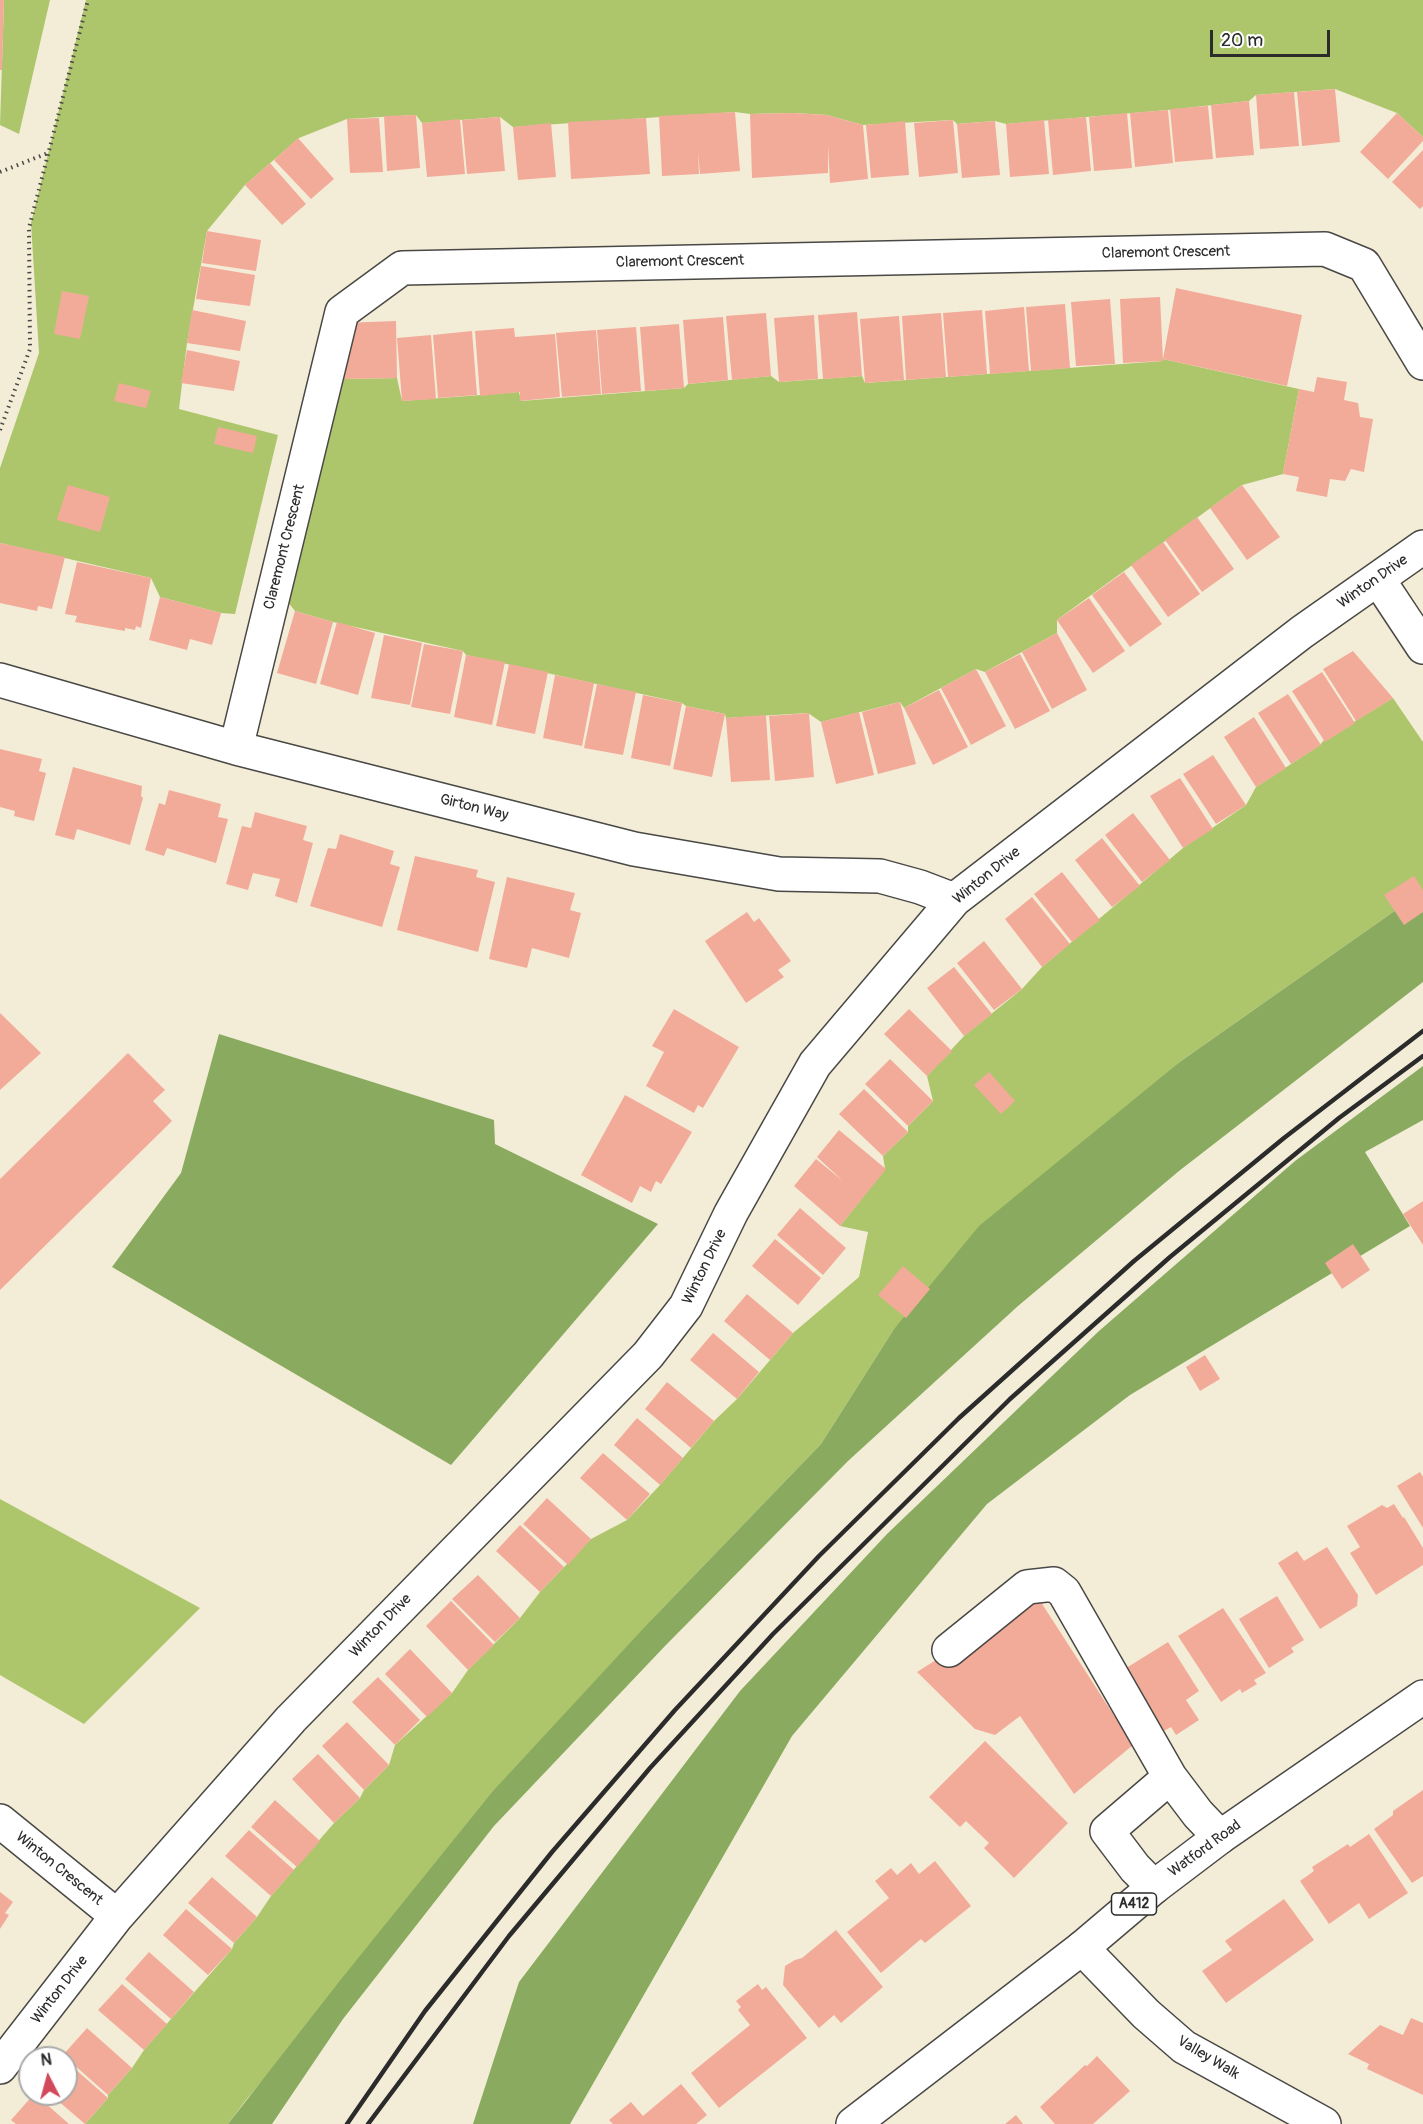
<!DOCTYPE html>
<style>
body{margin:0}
#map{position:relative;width:1423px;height:2124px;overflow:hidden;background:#f3edd8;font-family:Pangolin,sans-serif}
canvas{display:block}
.north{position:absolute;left:18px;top:2046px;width:60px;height:60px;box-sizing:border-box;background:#fff;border:2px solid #aaa;border-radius:50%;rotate:354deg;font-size:16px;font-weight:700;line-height:24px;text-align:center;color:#2b2b2b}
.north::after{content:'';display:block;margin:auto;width:21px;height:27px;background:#d1495b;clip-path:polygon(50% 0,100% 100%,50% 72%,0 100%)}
.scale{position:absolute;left:1210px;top:30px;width:120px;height:27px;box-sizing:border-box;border:3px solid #2b2b2b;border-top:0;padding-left:8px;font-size:18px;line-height:21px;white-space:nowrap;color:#2b2b2b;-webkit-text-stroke:4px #fff;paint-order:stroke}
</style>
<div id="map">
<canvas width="1423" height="2124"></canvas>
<div class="north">N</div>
<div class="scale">20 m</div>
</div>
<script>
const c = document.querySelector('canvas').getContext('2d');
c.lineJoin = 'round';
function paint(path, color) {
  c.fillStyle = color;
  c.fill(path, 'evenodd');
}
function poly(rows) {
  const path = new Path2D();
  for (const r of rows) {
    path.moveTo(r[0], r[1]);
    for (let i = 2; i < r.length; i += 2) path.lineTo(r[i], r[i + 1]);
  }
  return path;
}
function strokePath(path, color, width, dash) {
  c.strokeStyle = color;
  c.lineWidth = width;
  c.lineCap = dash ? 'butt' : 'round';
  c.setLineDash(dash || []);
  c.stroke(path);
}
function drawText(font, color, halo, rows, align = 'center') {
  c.font = font + ' Pangolin,sans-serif';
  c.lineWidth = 4.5;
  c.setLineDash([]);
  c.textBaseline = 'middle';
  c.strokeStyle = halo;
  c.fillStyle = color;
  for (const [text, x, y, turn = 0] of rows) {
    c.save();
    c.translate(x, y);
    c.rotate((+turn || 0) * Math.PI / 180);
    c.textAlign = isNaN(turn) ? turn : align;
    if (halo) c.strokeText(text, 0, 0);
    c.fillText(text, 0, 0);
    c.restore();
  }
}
paint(poly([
 [4,0,50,0,19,134,0,125],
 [86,0,1423,0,1423,137,1397,113,1335,89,1256,95,1249,101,1168,110,1006,124,995,121,957,124,953,120,863,125,827,115,793,113,750,114,735,112,513,127,500,117,422,123,416,115,347,119,299,138,245,185,207,231,187,343,179,409,278,435,235,614,221,613,160,597,151,578,0,543,0,468,39,353,31,223],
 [1163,359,1299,389,1283,474,1242,485,1057,620,1057,633,985,672,976,669,904,708,900,702,821,722,808,713,726,718,725,714,686,706,682,703,466,655,463,651,333,622,295,611,287,601,344,379,397,378,402,401,519,392,521,401,684,388,688,384,771,376,779,382,862,376,865,383,1163,361],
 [1393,698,1423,742,1423,891,1181,1061,894,1329,821,1444,654,1617,246,2100,228,2124,85,2124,108,2098,108,2095,132,2068,144,2050,232,1949,234,1943,257,1917,271,1896,334,1823,360,1798,364,1790,389,1765,395,1745,452,1693,468,1670,520,1618,540,1592,591,1539,627,1520,660,1485,714,1421,737,1399,793,1333,859,1277,868,1232,840,1226,885,1169,883,1156,908,1132,908,1126,933,1101,927,1076,964,1036,1022,989,1042,967,1183,848,1246,805,1256,787,1320,745,1324,740],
 [0,1499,200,1608,84,1724,0,1675]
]), '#aec66b');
paint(poly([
 [1423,891,1423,982,1179,1171,1018,1306,848,1461,665,1646,494,1826,343,2019,272,2124,228,2124,342,1978,493,1791,654,1617,821,1444,894,1329,979,1226,1181,1061],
 [219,1034,494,1120,495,1144,658,1224,451,1465,112,1267,181,1173],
 [1423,1066,1423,1120,1365,1152,1410,1226,1130,1395,987,1504,792,1736,570,2124,473,2124,519,1982,740,1691,887,1534,1099,1331,1295,1161]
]), '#8aab5f');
paint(poly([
 [0,0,4,0,2,70,0,70],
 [1335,89,1340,142,1302,146,1297,92],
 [1294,92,1299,146,1260,149,1256,95],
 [1249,101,1254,155,1216,158,1211,105],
 [1208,106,1213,159,1175,162,1170,109],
 [1168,110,1173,163,1135,167,1130,113],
 [735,112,740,171,700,174,698,152,699,174,662,176,659,116],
 [793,113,827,115,863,125,868,179,830,183,828,145,828,173,752,178,750,114],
 [1127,113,1132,168,1094,171,1089,117],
 [1397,113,1423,137,1423,141,1388,179,1360,152],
 [416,115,420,168,387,171,384,116],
 [500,117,505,171,467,174,462,120],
 [1086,117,1091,171,1053,175,1048,120],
 [379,118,383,172,350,173,347,119],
 [646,118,650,174,571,179,568,122],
 [460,119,465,174,427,177,422,123],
 [953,120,958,173,919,177,914,123],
 [1044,120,1049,174,1010,177,1006,124],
 [905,121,909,175,871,178,866,125],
 [995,121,1000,175,962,178,957,124],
 [551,123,556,177,518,180,513,127],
 [298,138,334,179,311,199,274,160],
 [1423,150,1423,206,1420,209,1392,182],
 [270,163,306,204,282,225,245,185],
 [207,231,261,240,256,271,202,263],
 [201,266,255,275,250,306,196,299],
 [1176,288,1302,315,1287,386,1163,359],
 [62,291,89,296,80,339,54,334],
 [1160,297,1163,361,1123,363,1120,299],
 [1110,299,1115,364,1076,366,1071,302],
 [1065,304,1070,368,1031,371,1026,307],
 [1024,307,1029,371,990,374,985,311],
 [192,310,246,321,240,351,187,343],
 [982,310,987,374,948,377,943,313],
 [857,312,862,376,823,379,818,315],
 [766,313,771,376,732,380,726,316],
 [941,313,946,377,906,380,902,316],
 [814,315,818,379,779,382,774,318],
 [899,316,904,380,865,383,860,319],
 [723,317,728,380,688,384,683,320],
 [396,321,397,378,344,379,343,323],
 [679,324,684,388,645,391,640,327],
 [636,327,641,391,602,394,597,330],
 [514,328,515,337,555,334,560,397,520,401,520,392,480,396,475,331],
 [596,330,601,394,562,397,556,333],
 [472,331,477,395,438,398,433,335],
 [431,335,436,399,402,401,397,338],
 [187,350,240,361,234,391,181,383],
 [1317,377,1347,382,1344,400,1358,403,1360,417,1373,419,1364,472,1351,469,1345,481,1330,479,1327,497,1296,491,1299,477,1283,474,1299,389,1314,392],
 [119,383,151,391,146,408,114,401],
 [218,427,257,436,253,453,214,444],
 [68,485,110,497,100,532,57,520],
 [1242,485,1280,537,1247,560,1210,508],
 [1197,517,1234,569,1202,592,1165,540],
 [1163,542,1200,594,1168,617,1131,565],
 [0,543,65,557,52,609,38,606,37,611,0,603],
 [77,562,151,578,141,628,136,626,135,630,125,628,125,631,75,622,77,616,65,614],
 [1124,572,1162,624,1130,647,1092,595],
 [160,597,221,613,212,645,190,639,187,650,149,640],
 [1089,598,1125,651,1093,673,1057,620],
 [295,611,333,622,316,684,277,673],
 [337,622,375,633,358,695,320,684],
 [1057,633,1087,690,1052,709,1022,652],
 [384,635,422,643,410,705,371,698],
 [424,644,463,651,450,714,411,707],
 [1353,651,1393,698,1356,721,1323,669],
 [1020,654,1050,711,1015,729,985,672],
 [466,655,505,662,492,725,454,717],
 [509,664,548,672,535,734,496,726],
 [976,669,1006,726,971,745,941,688],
 [1322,672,1355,723,1325,742,1292,691],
 [555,675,594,683,582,746,543,738],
 [597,684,636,692,623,755,584,748],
 [939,690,968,747,933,765,904,708],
 [1288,694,1321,745,1291,764,1258,713],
 [643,695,682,703,670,766,631,758],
 [900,702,916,764,878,774,862,712],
 [686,706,725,714,712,777,673,769],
 [859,712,874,775,836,784,821,722],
 [809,713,814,777,775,781,769,716],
 [766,715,770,780,731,782,726,718],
 [1254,717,1286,768,1256,787,1224,737],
 [0,749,42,759,39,771,46,773,34,821,14,816,15,811,0,807],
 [1213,755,1246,805,1216,824,1183,774],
 [73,767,142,786,141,796,143,798,130,845,77,829,74,840,55,835],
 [1180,778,1213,829,1183,848,1150,796],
 [169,790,221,804,218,817,228,819,216,863,167,848,164,856,145,850,159,803,165,805],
 [255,812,307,826,303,840,313,843,297,903,275,896,280,879,253,873,248,890,226,884,242,826,251,828],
 [1133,813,1170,860,1142,882,1105,835],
 [340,834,394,851,390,864,400,867,382,927,310,906,328,848,336,849],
 [1102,838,1140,886,1112,907,1075,860],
 [415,856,478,870,476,877,495,882,478,952,397,930],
 [1062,872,1100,920,1072,942,1034,894],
 [1414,876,1423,890,1423,912,1404,925,1384,895],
 [507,877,575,893,570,910,581,913,569,958,532,948,527,968,489,959],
 [1032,897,1070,944,1042,967,1005,919],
 [747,912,754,922,759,918,791,961,778,970,784,977,746,1003,705,941],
 [984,941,1022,989,994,1010,957,963],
 [954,967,992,1014,964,1036,927,988],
 [674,1009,739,1047,703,1108,698,1105,694,1113,646,1086,664,1052,652,1046],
 [909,1009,952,1051,927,1076,884,1034],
 [0,1013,41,1053,0,1090],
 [128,1053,165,1090,153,1101,172,1121,0,1290,0,1179],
 [890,1059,933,1101,908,1126,865,1084],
 [989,1072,1015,1101,1001,1114,974,1085],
 [864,1089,908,1132,883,1156,839,1114],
 [625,1095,692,1132,661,1184,656,1181,651,1192,640,1186,632,1203,581,1175],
 [839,1130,886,1169,840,1226,794,1186,816,1159,843,1181,817,1157],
 [1423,1201,1423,1245,1403,1214],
 [800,1208,846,1248,823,1275,777,1235],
 [775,1239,821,1278,798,1305,752,1266],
 [1353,1244,1370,1270,1342,1289,1325,1263],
 [903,1266,930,1289,906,1318,878,1295],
 [747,1294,793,1333,770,1360,724,1321],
 [713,1333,759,1372,737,1399,690,1360],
 [1205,1355,1220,1379,1200,1391,1186,1367],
 [667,1382,714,1421,691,1448,645,1409],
 [637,1418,683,1458,660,1485,614,1445],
 [603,1453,650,1494,627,1520,580,1478],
 [1420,1472,1423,1477,1423,1528,1397,1486],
 [547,1498,591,1539,568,1565,523,1524],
 [1394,1504,1403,1518,1404,1517,1423,1548,1423,1565,1376,1595,1350,1553,1360,1547,1347,1526,1382,1505,1387,1508],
 [520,1525,564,1567,540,1592,496,1551],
 [1327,1547,1358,1595,1357,1606,1320,1629,1278,1563,1297,1551,1304,1561],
 [478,1575,520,1618,495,1642,452,1599],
 [1037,1596,1133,1745,1074,1794,1020,1716,995,1735,975,1729,917,1672],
 [1277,1596,1304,1640,1291,1648,1294,1652,1269,1668,1239,1619],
 [451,1601,494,1645,468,1670,426,1626],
 [1223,1608,1266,1673,1254,1680,1257,1684,1242,1693,1240,1689,1221,1702,1178,1636],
 [1168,1642,1199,1691,1186,1700,1199,1720,1176,1735,1171,1727,1162,1732,1123,1670],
 [410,1649,452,1693,427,1717,385,1674],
 [378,1677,420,1720,395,1745,352,1702],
 [347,1722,389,1765,364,1790,322,1746],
 [985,1741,1068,1823,1014,1878,984,1848,989,1843,966,1821,960,1827,929,1797],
 [318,1754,360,1798,334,1823,292,1779],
 [1423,1790,1423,1876,1412,1883,1374,1829,1393,1815,1393,1811],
 [275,1800,320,1841,297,1867,251,1827],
 [249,1830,294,1870,271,1896,225,1856],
 [1369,1834,1408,1893,1369,1919,1359,1903,1329,1924,1300,1881,1314,1871,1312,1867,1348,1844,1350,1847],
 [935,1861,971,1906,925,1943,921,1939,881,1973,847,1932,889,1898,875,1881,891,1868,897,1875,911,1863,919,1874],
 [212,1877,257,1917,234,1943,188,1903],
 [0,1892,13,1902,5,1913,9,1915,0,1929],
 [1284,1899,1314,1940,1226,2003,1202,1971,1232,1950,1225,1941],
 [186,1909,232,1949,208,1975,163,1935],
 [836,1930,883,1987,841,2023,834,2015,819,2028,783,1985,785,1966,795,1960,802,1958],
 [149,1952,194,1992,171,2019,125,1979],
 [122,1984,167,2024,144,2050,98,2010],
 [758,1984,762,1990,766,1987,807,2038,719,2108,691,2073,750,2025,738,2010,741,2007,736,2001],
 [1411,2018,1423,2023,1423,2095,1367,2069,1369,2064,1348,2054,1380,2025,1403,2035],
 [87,2028,132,2068,108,2095,63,2055],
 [1097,2056,1130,2091,1093,2124,1055,2124,1040,2107,1085,2065,1087,2066],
 [66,2061,108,2098,85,2124,50,2094,66,2094],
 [681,2084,707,2115,696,2124,613,2124,609,2120,631,2102,643,2116],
 [34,2094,35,2094,69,2124,16,2124,11,2120],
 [1016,2115,1023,2124,1005,2124]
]), '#f3ab99');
const minor = poly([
 [1378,579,1423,647],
 [0,680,236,748,634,849,779,874,880,876,920,887,954,900],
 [236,748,342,312,402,268,1325,249,1364,265,1423,363],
 [949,1650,1027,1587,1054,1584,1064,1592,1170,1777,1198,1814,1220,1837],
 [0,1821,117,1916],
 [1154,1887,1135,1868,1107,1831,1170,1777],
 [1082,1948,1146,2014,1184,2047,1324,2124],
 [0,2067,117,1916,291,1719,648,1355,686,1306,731,1213,815,1064,954,900,1302,632,1423,547]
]);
const major = poly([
 [853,2124,1082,1948,1154,1887,1220,1837,1423,1697]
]);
strokePath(minor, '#494845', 36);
strokePath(major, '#494845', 36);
strokePath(poly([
 [0,172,48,153],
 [0,430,30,349,29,228,88,0]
]), '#494845', 4, [1.5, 4.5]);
strokePath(minor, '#fff', 33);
strokePath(major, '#fff', 33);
strokePath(poly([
 [347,2124,425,2011,552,1852,675,1710,819,1556,959,1418,1134,1261,1284,1138,1423,1031],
 [368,2124,509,1936,650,1768,773,1634,1010,1399,1170,1257,1339,1118,1423,1056]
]), '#2b2b2b', 4.5);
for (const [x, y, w] of [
 [1134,1904,45]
]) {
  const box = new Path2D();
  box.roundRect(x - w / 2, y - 11, w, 22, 4.5);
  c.fillStyle = '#fff';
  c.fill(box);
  strokePath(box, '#2b2b2b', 1.5);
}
drawText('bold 14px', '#2b2b2b', null, [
 ["A412",1134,1904]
]);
drawText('15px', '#2b2b2b', '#fff', [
 ["Claremont Crescent",1166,253,-1],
 ["Claremont Crescent",680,262,-1],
 ["Claremont Crescent",285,547,-76],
 ["Winton Drive",1373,582,-35],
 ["Girton Way",474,808,14],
 ["Winton Drive",987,876,-39],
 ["Winton Drive",705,1267,-64],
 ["Winton Drive",381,1626,-46],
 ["Watford Road",1205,1849,-36],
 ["Winton Crescent",59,1869,39],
 ["Winton Drive",60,1990,-52],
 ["Valley Walk",1208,2058,31]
]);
</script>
